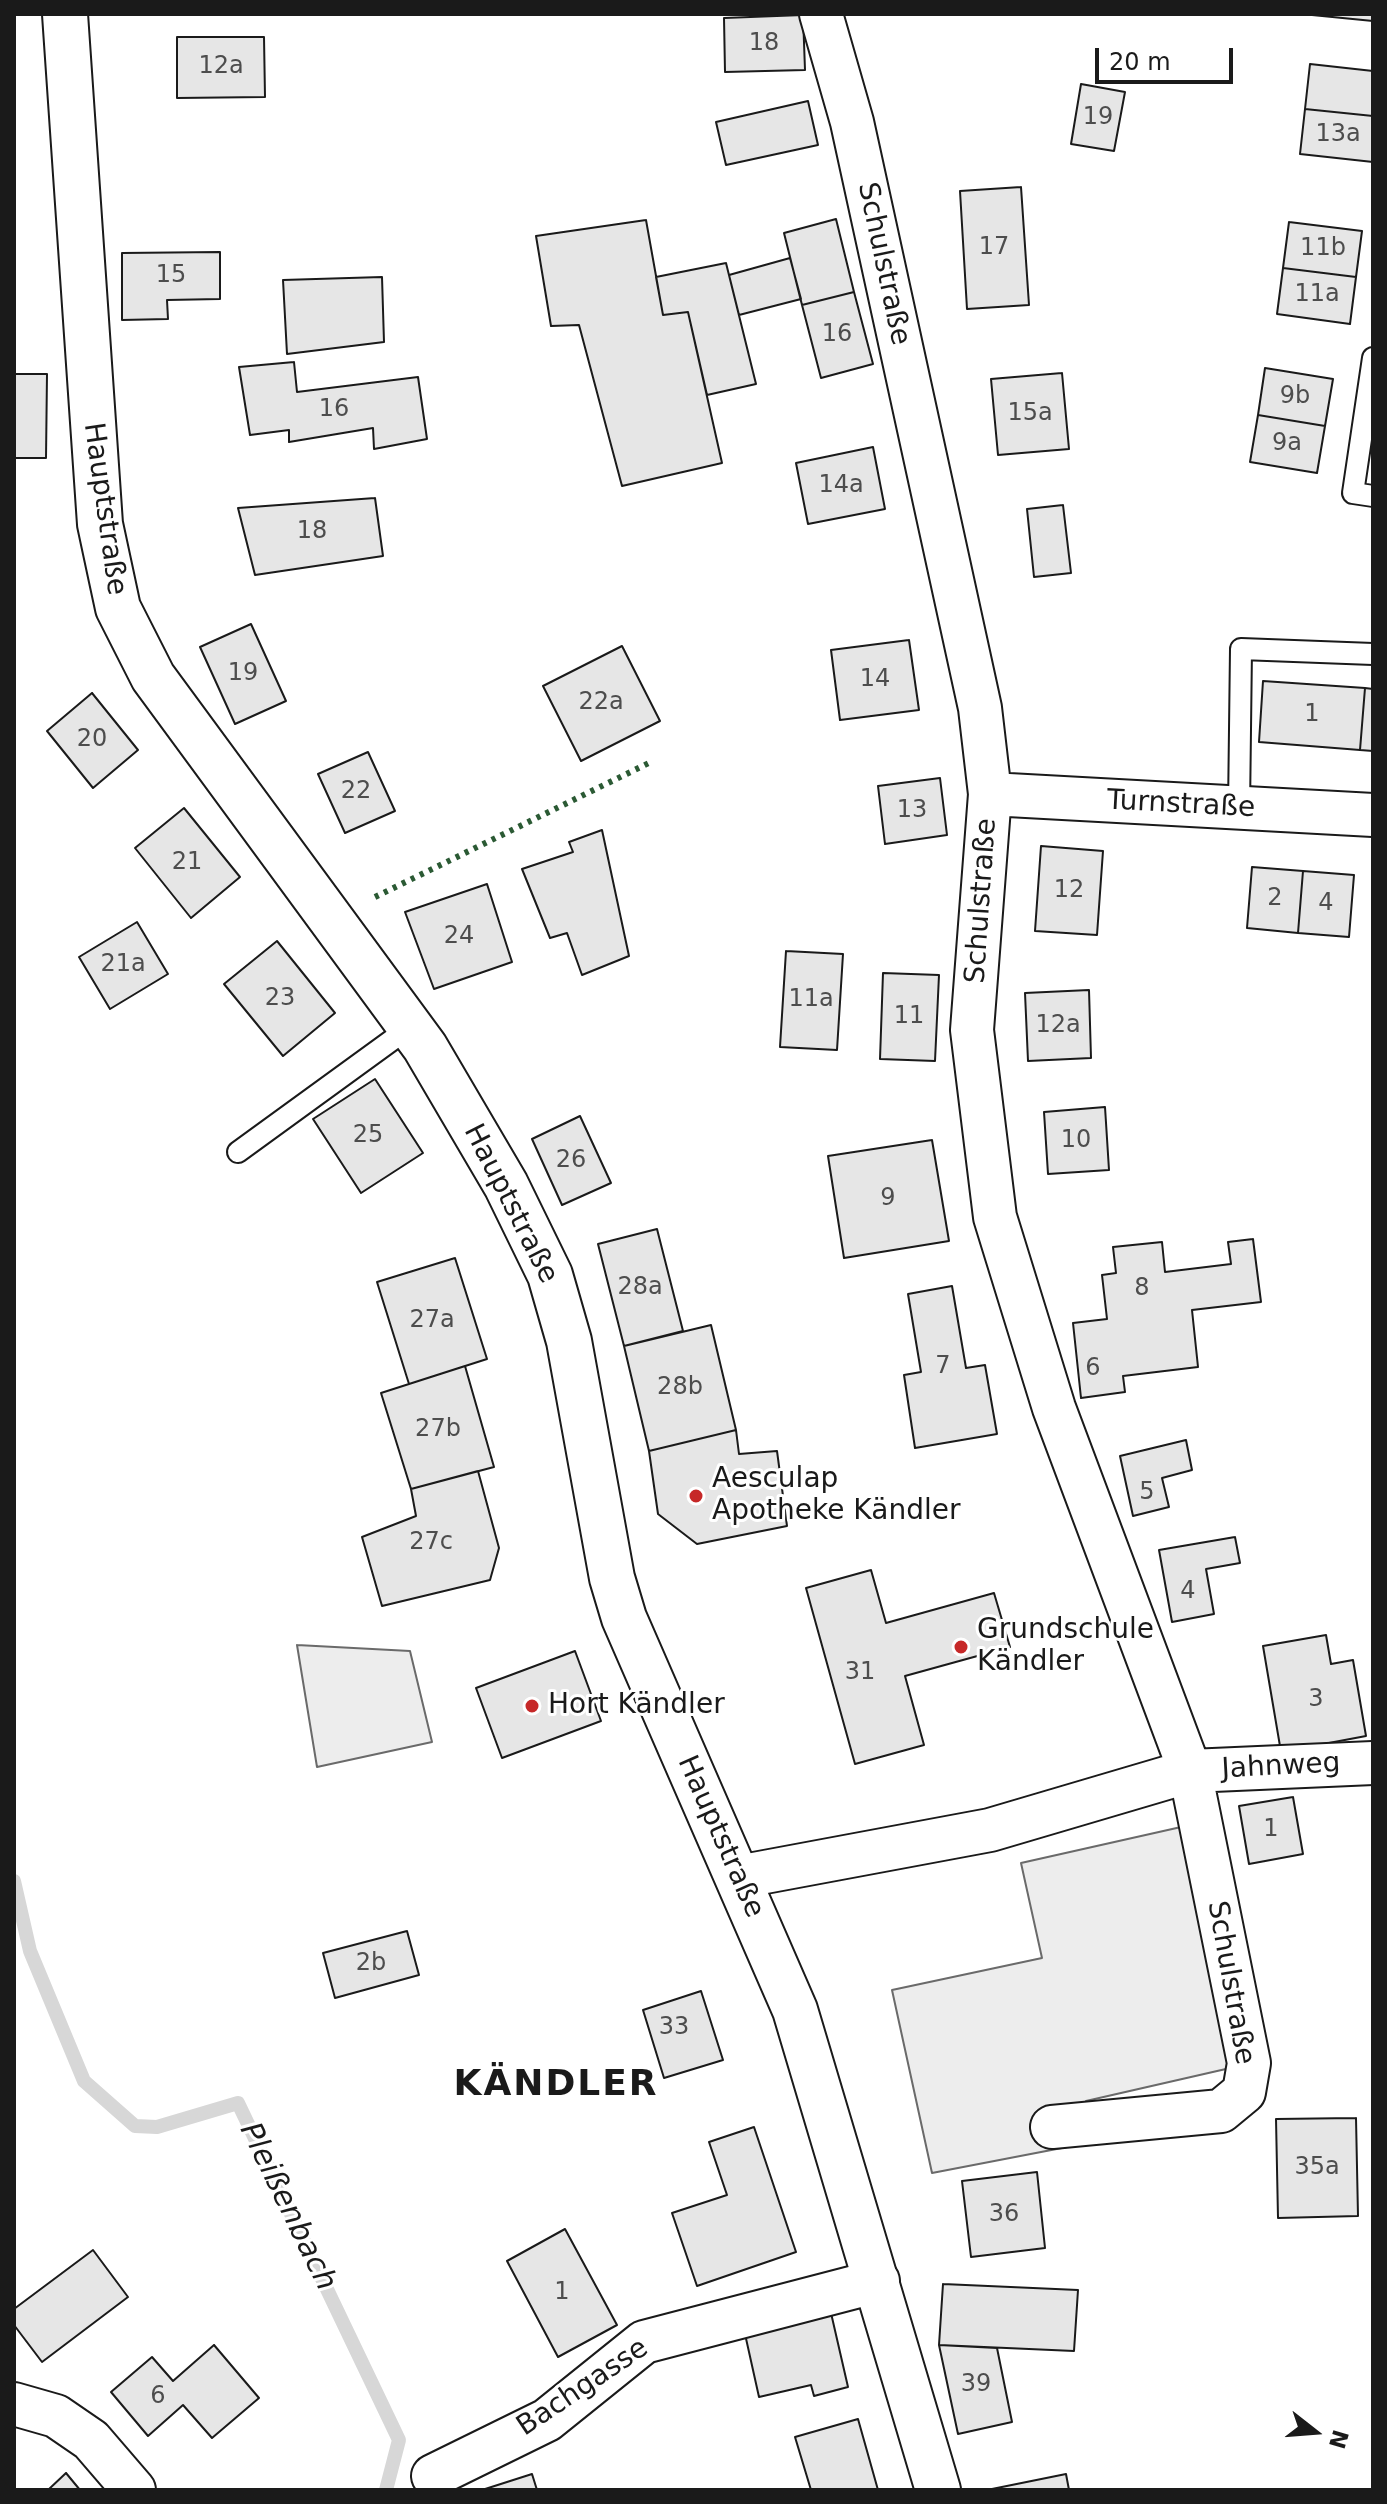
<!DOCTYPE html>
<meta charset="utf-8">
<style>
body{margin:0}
#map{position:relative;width:1387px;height:2504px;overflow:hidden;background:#fff;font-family:"DejaVu Sans",sans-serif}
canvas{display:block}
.frame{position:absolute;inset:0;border:16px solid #1a1a1a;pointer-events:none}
.north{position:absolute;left:1275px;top:2392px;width:80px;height:80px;-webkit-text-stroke:6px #fff;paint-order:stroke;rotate:107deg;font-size:22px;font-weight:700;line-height:32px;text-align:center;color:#1a1a1a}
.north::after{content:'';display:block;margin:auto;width:28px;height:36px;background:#1a1a1a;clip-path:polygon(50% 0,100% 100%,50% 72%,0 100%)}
.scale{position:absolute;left:1095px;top:48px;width:138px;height:36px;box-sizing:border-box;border:4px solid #1a1a1a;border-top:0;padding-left:10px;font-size:24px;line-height:28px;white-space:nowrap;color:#1a1a1a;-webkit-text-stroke:6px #fff;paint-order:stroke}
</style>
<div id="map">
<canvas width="1387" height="2504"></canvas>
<div class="frame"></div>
<div class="north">N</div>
<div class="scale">20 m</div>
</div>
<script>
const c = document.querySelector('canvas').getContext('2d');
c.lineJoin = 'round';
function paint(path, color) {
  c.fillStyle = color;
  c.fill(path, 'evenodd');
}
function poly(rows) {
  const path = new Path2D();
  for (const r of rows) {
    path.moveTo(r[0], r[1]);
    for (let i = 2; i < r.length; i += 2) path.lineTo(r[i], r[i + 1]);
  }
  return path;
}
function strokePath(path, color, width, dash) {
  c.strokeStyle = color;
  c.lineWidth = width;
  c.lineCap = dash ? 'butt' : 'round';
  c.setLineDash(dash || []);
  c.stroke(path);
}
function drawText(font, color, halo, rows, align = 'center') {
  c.font = font + ' "DejaVu Sans",sans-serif';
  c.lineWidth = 6;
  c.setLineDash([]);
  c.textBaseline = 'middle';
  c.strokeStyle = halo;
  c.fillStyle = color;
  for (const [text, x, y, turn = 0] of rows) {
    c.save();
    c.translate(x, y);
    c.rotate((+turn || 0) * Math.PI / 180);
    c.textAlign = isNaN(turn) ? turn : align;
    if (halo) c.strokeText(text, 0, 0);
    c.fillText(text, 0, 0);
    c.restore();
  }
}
const built = poly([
 [297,1645,410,1651,432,1742,317,1767,297,1645],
 [1190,1825,1239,2066,1086,2101,1093,2142,932,2173,892,1990,1042,1958,1021,1863,1190,1825]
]);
paint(built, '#ededed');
strokePath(built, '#6a6a6a', 2);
strokePath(poly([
 [14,1881,30,1951,84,2081,135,2126,157,2127,238,2103,399,2440,386,2490]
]), '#d7d7d7', 14);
const building = poly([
 [1373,14,1373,21,1312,15,1312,14,1373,14],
 [803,15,805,70,725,72,724,18,803,15],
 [177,37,264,37,265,97,177,98,177,37],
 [1310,64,1373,71,1373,116,1305,109,1310,64],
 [1081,84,1125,92,1114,151,1071,144,1081,84],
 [808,101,818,145,726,165,716,122,808,101],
 [1305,109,1373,116,1373,162,1300,154,1305,109],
 [1021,187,1029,305,967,309,960,191,1021,187],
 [836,219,854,292,802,305,784,233,836,219],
 [646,220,663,315,688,312,722,463,622,486,579,325,551,326,536,236,646,220],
 [1289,222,1362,231,1356,277,1283,268,1289,222],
 [220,252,220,299,167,300,168,319,122,320,122,253,220,252],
 [790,258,801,299,739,315,729,275,790,258],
 [726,263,756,384,707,395,688,312,663,315,656,277,726,263],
 [1283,268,1356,277,1350,324,1277,314,1283,268],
 [382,277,384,342,287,354,283,280,382,277],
 [854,292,873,364,821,378,802,305,854,292],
 [294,362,297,392,418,377,427,439,374,449,373,428,289,442,289,430,250,435,239,367,294,362],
 [1265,368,1333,379,1325,426,1258,415,1265,368],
 [1062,373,1069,449,998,455,991,379,1062,373],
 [14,374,47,374,46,458,14,458,14,374],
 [1258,415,1325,426,1317,473,1250,462,1258,415],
 [873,447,885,509,808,524,796,463,873,447],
 [375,498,383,556,255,575,238,508,375,498],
 [1063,505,1071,573,1034,577,1027,509,1063,505],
 [251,624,286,701,235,724,200,647,251,624],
 [909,640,919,710,840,720,831,650,909,640],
 [622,646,660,721,581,761,543,686,622,646],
 [1263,681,1365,688,1360,750,1259,742,1263,681],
 [1365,688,1373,689,1373,751,1360,750,1365,688],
 [92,693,138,750,93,788,47,731,92,693],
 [368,752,395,811,345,833,318,774,368,752],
 [940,778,947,835,885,844,878,786,940,778],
 [184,808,240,877,191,918,135,848,184,808],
 [602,830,629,956,582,975,567,933,550,938,522,869,573,852,569,842,602,830],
 [1041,846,1103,851,1097,935,1035,931,1041,846],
 [1252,867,1303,871,1298,933,1247,928,1252,867],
 [1303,871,1354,875,1349,937,1298,933,1303,871],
 [487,884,512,962,434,989,405,912,487,884],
 [137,922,168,974,110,1009,79,957,137,922],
 [277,941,335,1013,283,1056,224,984,277,941],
 [786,951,843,954,837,1050,780,1047,786,951],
 [883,973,939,975,935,1061,880,1059,883,973],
 [1089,990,1091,1058,1028,1061,1025,993,1089,990],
 [375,1079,423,1153,361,1193,313,1119,375,1079],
 [1105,1107,1109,1170,1048,1174,1044,1112,1105,1107],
 [580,1116,611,1183,562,1205,532,1139,580,1116],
 [932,1140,949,1241,844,1258,828,1156,932,1140],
 [657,1229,683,1331,624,1346,598,1244,657,1229],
 [1253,1239,1261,1302,1192,1310,1198,1367,1123,1376,1125,1392,1081,1398,1073,1323,1107,1319,1102,1275,1116,1273,1113,1247,1162,1242,1165,1272,1231,1264,1228,1242,1253,1239],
 [455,1258,487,1359,409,1384,377,1282,455,1258],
 [952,1286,966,1368,985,1365,997,1434,915,1448,904,1375,921,1372,908,1294,952,1286],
 [711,1325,736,1430,649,1451,624,1346,711,1325],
 [465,1366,494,1467,411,1489,381,1393,465,1366],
 [736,1430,739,1454,777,1451,787,1526,697,1544,658,1514,649,1451,736,1430],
 [1186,1440,1192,1470,1162,1478,1169,1507,1133,1516,1120,1456,1186,1440],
 [478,1471,499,1548,490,1580,382,1606,362,1537,416,1516,411,1489,478,1471],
 [1235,1537,1240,1563,1206,1569,1214,1614,1172,1622,1159,1550,1235,1537],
 [871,1570,886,1623,994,1593,1010,1647,905,1676,924,1745,855,1764,806,1588,871,1570],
 [1326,1635,1331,1664,1353,1660,1366,1736,1281,1752,1263,1646,1326,1635],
 [575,1651,601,1721,502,1758,476,1688,575,1651],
 [1293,1797,1303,1854,1249,1864,1239,1806,1293,1797],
 [407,1931,419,1975,335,1998,323,1953,407,1931],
 [701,1991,723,2060,664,2078,643,2010,701,1991],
 [1356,2118,1358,2216,1278,2218,1276,2119,1356,2118],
 [754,2127,796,2252,697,2286,672,2213,727,2195,709,2142,754,2127],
 [1037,2172,1045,2248,971,2257,962,2181,1037,2172],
 [565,2229,617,2325,558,2357,507,2261,565,2229],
 [93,2250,128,2297,42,2362,14,2325,14,2309,93,2250],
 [943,2284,1078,2290,1074,2351,939,2345,943,2284],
 [831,2313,848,2387,814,2396,811,2385,759,2397,745,2334,831,2313],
 [214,2345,259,2398,212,2438,183,2405,148,2436,111,2392,152,2357,173,2381,214,2345],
 [939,2345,997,2348,1012,2422,958,2434,939,2345],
 [858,2419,878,2490,811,2490,795,2437,858,2419],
 [66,2473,80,2490,48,2490,66,2473],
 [532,2474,537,2490,482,2490,532,2474],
 [1066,2474,1069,2490,987,2490,1066,2474]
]);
paint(building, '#e6e6e6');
strokePath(building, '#1a1a1a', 2);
const lane = poly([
 [1373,358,1353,493,1373,496],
 [1239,809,1241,649,1373,654],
 [238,1152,410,1027]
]);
const street = poly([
 [821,14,852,122,980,708,990,794,972,1030,995,1217,1054,1408,1190,1771,1249,2063,1244,2092,1221,2111,1052,2127],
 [990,794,1373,815],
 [738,1877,990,1830,1190,1771,1373,1763],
 [14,2404,56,2416,91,2440,134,2490],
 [433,2476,547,2420,644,2342,878,2281]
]);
const secondary = poly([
 [65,14,100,524,118,608,153,677,425,1047,506,1185,550,1275,569,1341,612,1578,624,1618,795,2010,938,2490]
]);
strokePath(lane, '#1a1a1a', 24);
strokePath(street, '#1a1a1a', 46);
strokePath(secondary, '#1a1a1a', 48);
strokePath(lane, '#fff', 20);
strokePath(street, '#fff', 42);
strokePath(secondary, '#fff', 44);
strokePath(poly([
 [375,897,653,761]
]), '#2b5a34', 6, [4, 6]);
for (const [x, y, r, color] of [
 [696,1496,8,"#c62828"],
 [961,1647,8,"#c62828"],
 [532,1706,8,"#c62828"]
]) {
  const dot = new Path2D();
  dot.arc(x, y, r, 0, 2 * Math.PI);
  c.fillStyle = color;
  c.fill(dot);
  strokePath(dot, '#fff', 3);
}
drawText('24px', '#4d4d4d', null, [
 ["18",764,44],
 ["12a",221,67],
 ["19",1098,118],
 ["13a",1338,135],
 ["17",994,248],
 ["11b",1323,249],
 ["15",171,276],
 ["11a",1317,295],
 ["16",837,335],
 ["9b",1295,397],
 ["16",334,410],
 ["15a",1030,414],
 ["9a",1287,444],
 ["14a",841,486],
 ["18",312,532],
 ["19",243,674],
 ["14",875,680],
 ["22a",601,703],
 ["1",1312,715],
 ["20",92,740],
 ["22",356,792],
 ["13",912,811],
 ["21",187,863],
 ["12",1069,891],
 ["2",1275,899],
 ["4",1326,904],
 ["24",459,937],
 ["21a",123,965],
 ["23",280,999],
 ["11a",811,1000],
 ["11",909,1017],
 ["12a",1058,1026],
 ["25",368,1136],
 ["10",1076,1141],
 ["26",571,1161],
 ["9",888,1199],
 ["28a",640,1288],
 ["8",1142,1289],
 ["27a",432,1321],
 ["7",943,1367],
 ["6",1093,1369],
 ["28b",680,1388],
 ["27b",438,1430],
 ["5",1147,1493],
 ["27c",431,1543],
 ["4",1188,1592],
 ["31",860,1673],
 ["3",1316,1700],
 ["1",1271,1830],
 ["2b",371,1964],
 ["33",674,2028],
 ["35a",1317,2168],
 ["36",1004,2215],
 ["1",562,2293],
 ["39",976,2385],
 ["6",158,2397]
]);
drawText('28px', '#1a1a1a', '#fff', [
 ["Schulstraße",883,264,78],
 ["Hauptstraße",104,509,82],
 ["Turnstraße",1181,805,3],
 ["Schulstraße",982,901,-86],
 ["Hauptstraße",510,1204,63],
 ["Jahnweg",1281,1767,-3],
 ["Hauptstraße",720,1837,66],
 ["Schulstraße",1230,1983,80],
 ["Bachgasse",583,2388,-34]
]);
drawText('28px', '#1a1a1a', '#fff', [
 ["Aesculap",712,1480],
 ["Apotheke Kändler",712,1512],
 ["Grundschule",977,1631],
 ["Kändler",977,1663],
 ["Hort Kändler",548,1706]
], 'left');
drawText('italic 30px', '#1a1a1a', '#fff', [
 ["Pleißenbach",287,2207,64]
]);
c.letterSpacing = '2px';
drawText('bold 36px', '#1a1a1a', '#fff', [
 ["KÄNDLER",556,2086]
]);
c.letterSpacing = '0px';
</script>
